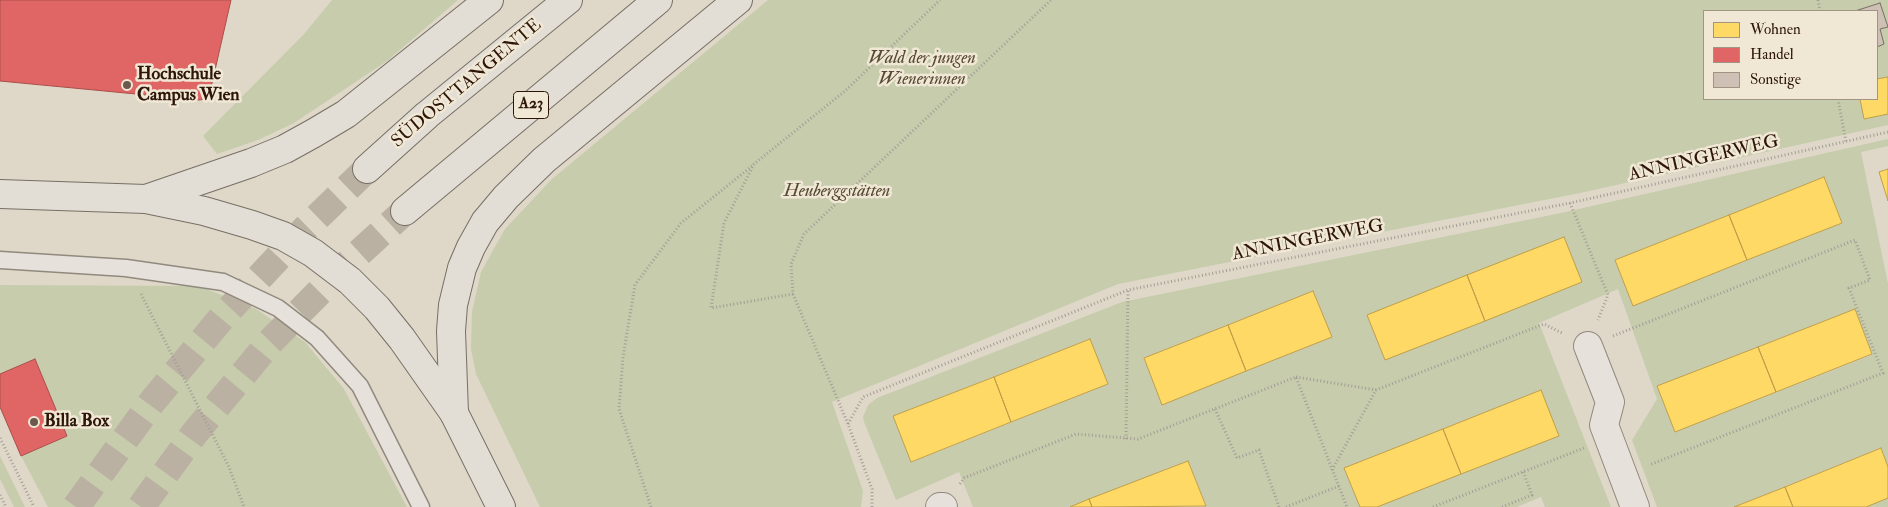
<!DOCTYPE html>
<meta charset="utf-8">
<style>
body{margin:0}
#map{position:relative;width:1888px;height:507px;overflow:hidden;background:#dfd8c8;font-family:"IM FELL Double Pica",serif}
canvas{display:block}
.legend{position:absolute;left:1703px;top:10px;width:175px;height:90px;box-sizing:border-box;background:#f0e8d5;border:1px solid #a29483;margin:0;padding:6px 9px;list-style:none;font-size:15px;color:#2d1508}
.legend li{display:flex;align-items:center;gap:10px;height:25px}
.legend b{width:25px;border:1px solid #a29483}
</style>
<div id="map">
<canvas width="1888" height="507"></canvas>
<ul class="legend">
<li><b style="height:14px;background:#ffd966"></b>Wohnen</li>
<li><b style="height:14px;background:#e06666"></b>Handel</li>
<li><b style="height:14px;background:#cec0b4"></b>Sonstige</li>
</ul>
</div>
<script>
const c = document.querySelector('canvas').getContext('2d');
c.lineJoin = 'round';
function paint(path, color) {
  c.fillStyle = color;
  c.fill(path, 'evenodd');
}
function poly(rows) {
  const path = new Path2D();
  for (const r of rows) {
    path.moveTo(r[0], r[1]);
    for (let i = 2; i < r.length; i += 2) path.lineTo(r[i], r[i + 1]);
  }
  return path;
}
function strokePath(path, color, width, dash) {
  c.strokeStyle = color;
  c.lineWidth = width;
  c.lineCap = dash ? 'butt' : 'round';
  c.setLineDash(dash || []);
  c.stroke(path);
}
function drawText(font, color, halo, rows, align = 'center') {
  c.font = font + ' "IM FELL Double Pica",serif';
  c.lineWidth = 5;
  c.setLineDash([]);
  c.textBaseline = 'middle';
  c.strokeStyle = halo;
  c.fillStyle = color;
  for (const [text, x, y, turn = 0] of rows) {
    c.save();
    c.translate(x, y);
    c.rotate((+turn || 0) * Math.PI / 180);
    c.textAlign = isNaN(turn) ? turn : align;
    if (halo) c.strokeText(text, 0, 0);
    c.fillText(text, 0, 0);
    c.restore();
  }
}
paint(poly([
 [332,0,458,0,387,61,294,123,258,140,217,154,203,136,304,34],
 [768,0,1888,0,1888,125,1580,193,1118,284,832,402,863,491,861,507,540,507,476,374,471,349,472,312,481,272,505,229,552,179],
 [1704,11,1877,11,1877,99,1704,99],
 [1888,139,1888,146,1861,152,1888,284,1888,467,1880,448,1734,507,1657,507,1632,440,1657,399,1618,289,1539,323,1611,507,1545,507,1541,497,1517,507,1377,507,1541,390,1345,468,1360,507,1203,507,1206,505,1188,461,1070,507,973,507,959,472,896,500,864,422,863,417,868,405,877,398,1122,302,1561,213],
 [1824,177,1842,223,1633,305,1615,260],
 [1313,291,1331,337,1163,404,1144,358],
 [1855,309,1872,355,1675,432,1658,386],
 [1089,339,1108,384,912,462,894,416],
 [0,285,199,286,256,309,305,342,344,389,407,507,48,507,21,456,67,436,35,359,0,374],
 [0,456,25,507,14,507,0,479],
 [1888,498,1888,507,1866,507]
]), '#c6ccac');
const homes = poly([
 [1888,77,1888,114,1864,119,1860,99,1877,99,1877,79,1888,77],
 [1888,169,1888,201,1879,172,1888,169],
 [1824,177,1842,223,1747,260,1729,215,1824,177],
 [1729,215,1747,260,1633,306,1615,260,1729,215],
 [1564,237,1582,282,1485,321,1467,275,1564,237],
 [1467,275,1485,321,1385,360,1367,315,1467,275],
 [1313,291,1332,337,1246,371,1228,325,1313,291],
 [1855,309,1872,354,1776,392,1758,347,1855,309],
 [1228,325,1246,371,1162,405,1144,358,1228,325],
 [1090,339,1108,384,1011,422,994,377,1090,339],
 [1758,347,1776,392,1675,432,1657,386,1758,347],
 [994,377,1011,422,911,462,893,416,994,377],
 [1541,390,1559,436,1461,474,1443,429,1541,390],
 [1443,429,1461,474,1377,507,1360,507,1344,468,1443,429],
 [1881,448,1888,467,1888,498,1866,507,1793,507,1785,487,1881,448],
 [1188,461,1206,506,1092,507,1089,499,1188,461],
 [1785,487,1793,507,1734,507,1785,487],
 [1089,499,1092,507,1070,507,1089,499]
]);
paint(homes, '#ffd966');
strokePath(homes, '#c09e4a', 1);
const shops = poly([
 [0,0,231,0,210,92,206,99,199,100,0,81,0,0],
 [35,359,67,436,21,456,0,407,0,374,35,359]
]);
paint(shops, '#e06666');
strokePath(shops, '#aa4e4a', 1);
const building = poly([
 [1880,3,1888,27,1880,29,1884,44,1877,47,1877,11,1855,11,1880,3]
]);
paint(building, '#cec0b4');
strokePath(building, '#766f65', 1);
strokePath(poly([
 [76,507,152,402,224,315,304,230,367,169],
 [141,507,194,434,269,343,346,265,405,211]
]), '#bbb1a2', 28, [28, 14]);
const lane = poly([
 [0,260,126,268,223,282,278,308,317,338,360,386,421,507]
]);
const street = poly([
 [1588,346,1610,402,1604,425,1635,507],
 [940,507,943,507]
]);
const primary = poly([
 [0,194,146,199,204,211,252,225,283,236,313,253,350,281,377,308,402,339,454,413,501,507]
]);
const highway = poly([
 [367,169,427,115,568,0],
 [146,199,251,163,285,149,314,133,346,114,489,0],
 [405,211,658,0],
 [454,413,451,331,453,305,462,268,471,247,485,222,506,197,544,160,738,0]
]);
strokePath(lane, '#90897e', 19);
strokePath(street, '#90897e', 30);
strokePath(primary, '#766f65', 30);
strokePath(highway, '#766f65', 30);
strokePath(poly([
 [1818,0,1820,11],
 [1838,99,1846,142],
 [1570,203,1608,295,1598,320],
 [141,294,229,467,244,507],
 [793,294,711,308,724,223,754,164,845,91,940,0],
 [1613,336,1855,240,1870,280,1849,288,1883,373,1649,465],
 [1296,377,1376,390],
 [1215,409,1237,458,1259,450,1279,507],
 [848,424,863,397,1128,290,1570,203,1888,132],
 [0,438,34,507],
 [1126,439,1128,290],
 [1332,470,1376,390,1544,324,1562,333],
 [960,484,964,478,1076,434,1138,439,1296,377,1347,507],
 [0,495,6,507],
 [651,507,619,409,623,357,635,285,681,223,752,166],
 [872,507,872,489,848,424,793,294,791,264,804,234,1051,0],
 [1286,507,1339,486],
 [1433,507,1584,448],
 [1502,507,1532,495,1523,471]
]), '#a39d96', 3, [1, 2.5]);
strokePath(lane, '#e6e2db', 16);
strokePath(street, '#e6e2db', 28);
strokePath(primary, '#e2ded5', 28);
strokePath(highway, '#e2ded5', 28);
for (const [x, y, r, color] of [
 [127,85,5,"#6b594b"],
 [34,422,5,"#6b594b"]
]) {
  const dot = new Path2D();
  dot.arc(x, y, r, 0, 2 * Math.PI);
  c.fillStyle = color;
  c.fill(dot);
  strokePath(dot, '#f0e8d5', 2);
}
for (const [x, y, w] of [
 [531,105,35]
]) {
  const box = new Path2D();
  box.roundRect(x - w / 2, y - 13.5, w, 27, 4);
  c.fillStyle = '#f0e8d5';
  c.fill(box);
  strokePath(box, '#2d1508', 1);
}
drawText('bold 16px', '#2d1508', null, [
 ["A23",531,105]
]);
drawText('italic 18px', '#554933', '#f0e8d5', [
 ["Wald der jungen",922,59],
 ["Wienerinnen",922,80],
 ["Heuberggstätten",837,192]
]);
drawText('bold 18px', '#2d1508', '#f0e8d5', [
 ["Hochschule",137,75],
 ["Campus Wien",137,96],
 ["Billa Box",44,422]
], 'left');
drawText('18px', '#2d1508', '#f0e8d5', [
 ["SÜDOSTTANGENTE",467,84,-40],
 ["ANNINGERWEG",1704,159,-13],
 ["ANNINGERWEG",1308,241,-11]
]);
</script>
